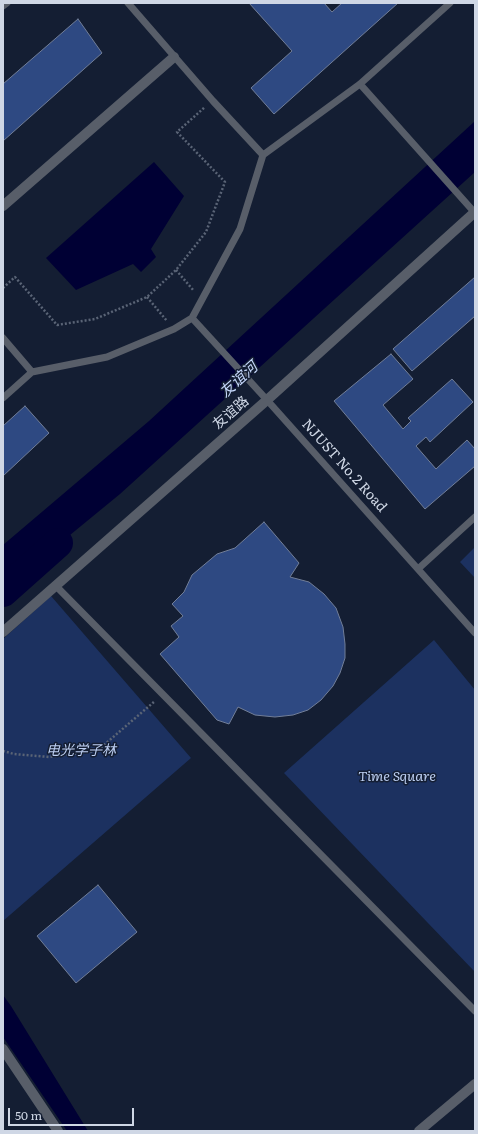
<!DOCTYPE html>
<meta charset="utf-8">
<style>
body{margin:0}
#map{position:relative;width:478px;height:1134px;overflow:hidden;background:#141e33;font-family:Literata,serif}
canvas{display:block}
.frame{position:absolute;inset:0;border:4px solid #cfd7e5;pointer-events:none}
.scale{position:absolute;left:8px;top:1108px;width:126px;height:18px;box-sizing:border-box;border:2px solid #cfd7e5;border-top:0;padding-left:5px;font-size:12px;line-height:14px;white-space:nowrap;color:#cfd7e5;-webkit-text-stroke:3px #141e33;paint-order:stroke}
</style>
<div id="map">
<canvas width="478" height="1134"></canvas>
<div class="frame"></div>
<div class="scale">50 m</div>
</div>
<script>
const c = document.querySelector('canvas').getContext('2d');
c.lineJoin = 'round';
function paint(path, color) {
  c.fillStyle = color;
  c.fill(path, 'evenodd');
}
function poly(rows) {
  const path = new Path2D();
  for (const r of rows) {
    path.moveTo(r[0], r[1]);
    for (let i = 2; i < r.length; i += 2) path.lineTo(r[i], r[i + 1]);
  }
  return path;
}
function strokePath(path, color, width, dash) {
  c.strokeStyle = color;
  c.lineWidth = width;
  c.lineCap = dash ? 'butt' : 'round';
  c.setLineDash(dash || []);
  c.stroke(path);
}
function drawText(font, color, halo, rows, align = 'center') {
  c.font = font + ' Literata,"Noto Sans SC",serif';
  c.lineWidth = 3;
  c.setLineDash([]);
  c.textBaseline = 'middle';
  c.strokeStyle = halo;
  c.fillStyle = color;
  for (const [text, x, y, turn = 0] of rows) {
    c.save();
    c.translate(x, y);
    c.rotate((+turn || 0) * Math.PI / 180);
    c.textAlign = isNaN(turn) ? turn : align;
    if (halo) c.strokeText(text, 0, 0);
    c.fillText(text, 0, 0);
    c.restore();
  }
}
paint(poly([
 [475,547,475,578,460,562],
 [51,596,191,758,3,921,3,639],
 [434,640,475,690,475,972,284,773]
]), '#1c3160');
paint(poly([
 [475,121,475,172,120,494,3,590,3,545,149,421],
 [154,162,184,196,151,249,156,257,141,272,133,264,76,290,46,258],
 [3,995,11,1006,88,1131,67,1131,3,1037]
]), '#000034');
strokePath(poly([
 [3,592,58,543]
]), '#000034', 30);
const building = poly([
 [249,3,324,3,332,12,342,3,398,3,274,114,251,88,292,51,249,3],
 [78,19,102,53,3,141,3,84,78,19],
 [475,277,475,316,412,371,393,349,475,277],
 [391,354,413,379,383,405,403,429,411,421,408,418,452,379,473,402,430,442,426,437,416,446,436,469,467,440,475,449,475,466,425,509,334,401,391,354],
 [25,406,49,433,3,476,3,426,25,406],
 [264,522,299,563,290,577,309,582,324,594,336,608,343,627,345,644,345,658,340,673,333,686,321,700,308,710,293,715,275,717,255,715,238,707,229,724,217,720,160,654,179,637,171,626,183,616,172,604,184,592,192,575,217,554,235,548,264,522],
 [98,885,137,932,76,983,37,936,98,885]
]);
paint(building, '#2e4982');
strokePath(building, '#717e98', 1);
strokePath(poly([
 [176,270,194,291],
 [3,288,15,277,57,325,95,319,147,297,176,270,206,232,225,182,177,132,205,107],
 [147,297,167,321],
 [3,751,14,754,49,757,97,751,155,701]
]), '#5a6476', 2.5, [2, 2]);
strokePath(poly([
 [128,3,213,101,263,155],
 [3,6,7,3],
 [360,84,475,213],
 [192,318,267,400,475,633],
 [3,338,32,372],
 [3,398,32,372,107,357,174,329,192,318,240,229,263,155,360,84,450,3],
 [418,569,475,517],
 [56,586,475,1011]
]), '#585e69', 7);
strokePath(poly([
 [3,206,174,57],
 [3,632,267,400,475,212],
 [3,1049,58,1131],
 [419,1131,475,1084]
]), '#585e69', 10);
drawText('14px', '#cfd7e5', '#141e33', [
 ["友谊路",231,413,-41],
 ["NJUST No.2 Road",344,466,48]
]);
drawText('italic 14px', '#bccef1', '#141e33', [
 ["电光学子林",81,751],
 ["Time Square",397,777]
]);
drawText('italic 15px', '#c6d8fc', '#141e33', [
 ["友谊河",239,380,-42]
]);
</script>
